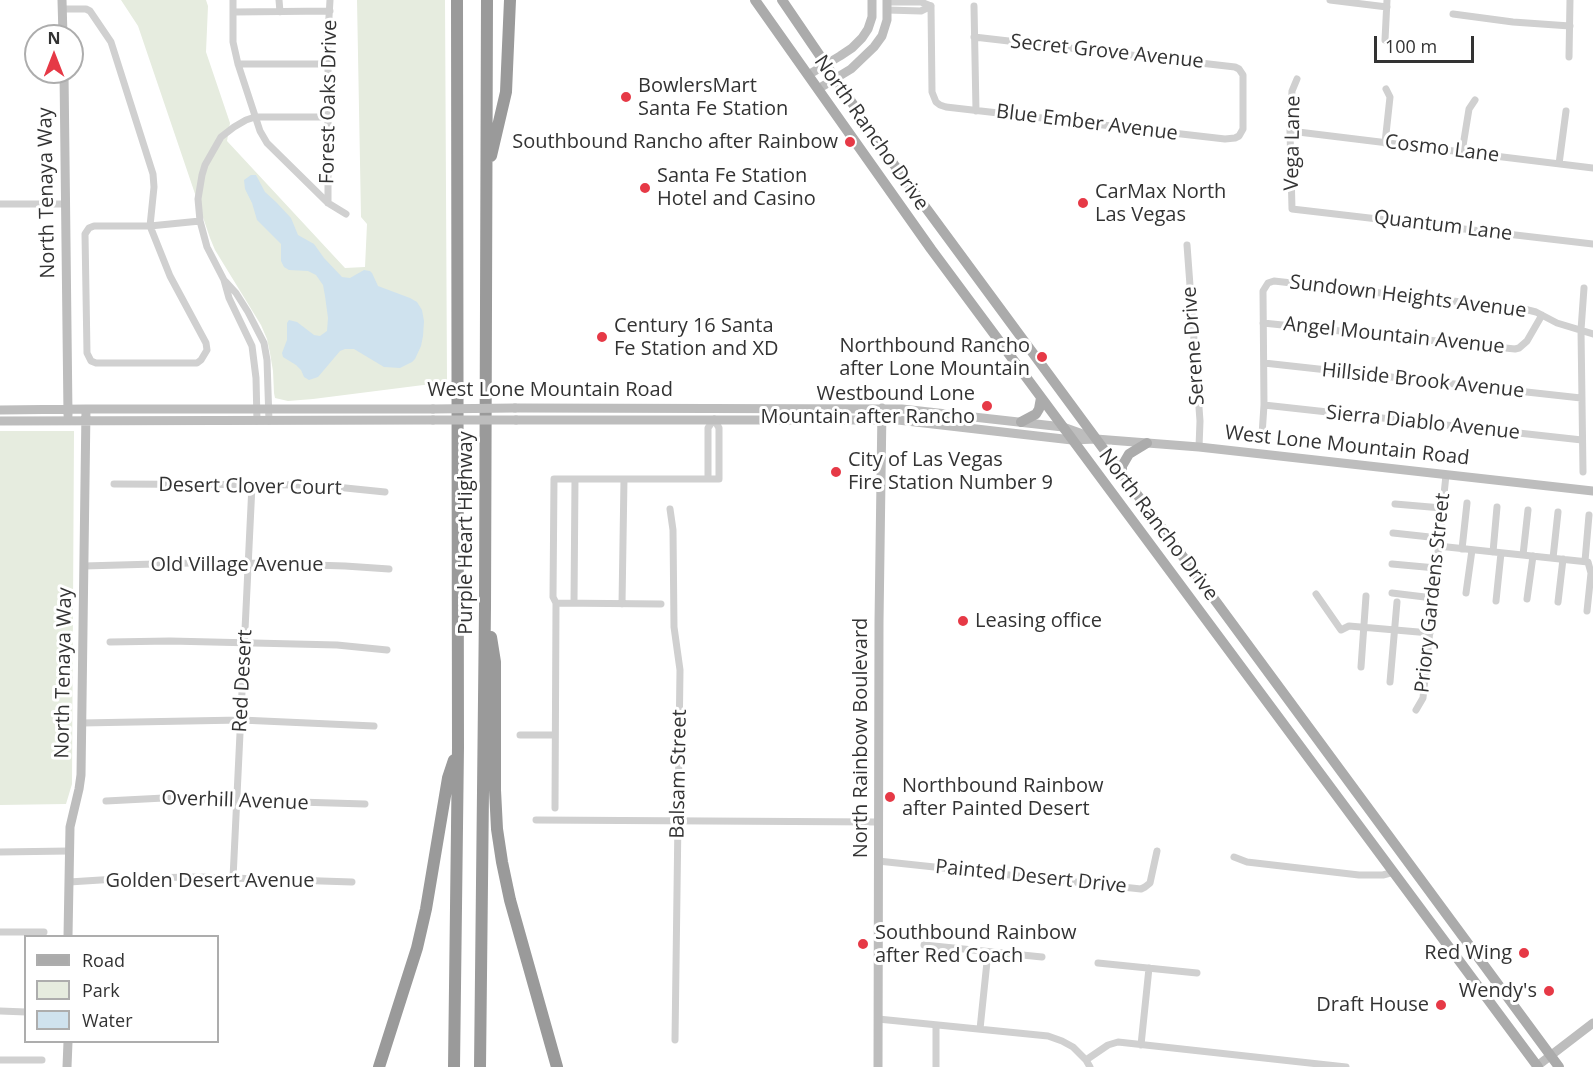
<!DOCTYPE html>
<style>
body{margin:0}
#map{position:relative;width:1593px;height:1067px;overflow:hidden;background:#fff;font-family:"Open Sans",sans-serif}
canvas{display:block}
.legend{position:absolute;left:24px;top:935px;width:195px;height:108px;box-sizing:border-box;background:#fff;border:2px solid #adadad;margin:0;padding:8px 10px;list-style:none;font-size:18px;color:#333}
.legend li{display:flex;align-items:center;gap:12px;height:30px}
.legend b{width:30px;border:2px solid #adadad}
.north{position:absolute;left:24px;top:24px;width:60px;height:60px;box-sizing:border-box;background:#fff;border:2px solid #adadad;border-radius:50%;rotate:0deg;font-size:16px;font-weight:700;line-height:24px;text-align:center;color:#333}
.north::after{content:'';display:block;margin:auto;width:21px;height:27px;background:#e63946;clip-path:polygon(50% 0,100% 100%,50% 72%,0 100%)}
.scale{position:absolute;left:1374px;top:36px;width:100px;height:27px;box-sizing:border-box;border:3px solid #333;border-top:0;padding-left:8px;font-size:18px;line-height:21px;white-space:nowrap;color:#333;-webkit-text-stroke:4px #fff;paint-order:stroke}
</style>
<div id="map">
<canvas width="1593" height="1067"></canvas>
<ul class="legend">
<li><b style="height:8px;background:#ababab"></b>Road</li>
<li><b style="height:16px;background:#e6ecdf"></b>Park</li>
<li><b style="height:16px;background:#cfe2ee"></b>Water</li>
</ul>
<div class="north">N</div>
<div class="scale">100 m</div>
</div>
<script>
const c = document.querySelector('canvas').getContext('2d');
c.lineJoin = 'round';
function paint(path, color) {
  c.fillStyle = color;
  c.fill(path, 'evenodd');
}
function poly(rows) {
  const path = new Path2D();
  for (const r of rows) {
    path.moveTo(r[0], r[1]);
    for (let i = 2; i < r.length; i += 2) path.lineTo(r[i], r[i + 1]);
  }
  return path;
}
function strokePath(path, color, width, dash) {
  c.strokeStyle = color;
  c.lineWidth = width;
  c.lineCap = dash ? 'butt' : 'round';
  c.setLineDash(dash || []);
  c.stroke(path);
}
function drawText(font, color, halo, rows, align = 'center') {
  c.font = font + ' "Open Sans",sans-serif';
  c.lineWidth = 6;
  c.setLineDash([]);
  c.textBaseline = 'middle';
  c.strokeStyle = halo;
  c.fillStyle = color;
  for (const [text, x, y, turn = 0] of rows) {
    c.save();
    c.translate(x, y);
    c.rotate((+turn || 0) * Math.PI / 180);
    c.textAlign = isNaN(turn) ? turn : align;
    if (halo) c.strokeText(text, 0, 0);
    c.fillText(text, 0, 0);
    c.restore();
  }
}
paint(poly([
 [121,0,206,0,208,6,206,52,230,123,227,141,345,268,365,267,367,224,361,217,357,0,445,0,447,382,313,399,288,401,275,398,274,393,273,371,270,353,267,339,261,325,215,250,210,238,138,26],
 [0,431,74,431,72,784,66,804,0,805]
]), '#e6ecdf');
paint(poly([
 [251,175,256,175,257,177,265,192,276,202,291,218,298,235,314,244,324,258,342,277,350,278,364,270,370,271,372,273,378,286,410,298,417,302,422,310,424,321,423,336,421,346,415,359,412,362,400,368,384,367,354,349,345,349,340,351,318,377,309,380,304,377,301,370,296,365,283,357,282,353,287,340,287,323,289,320,297,322,314,335,320,336,327,331,328,318,325,296,323,285,316,275,308,271,289,270,284,267,281,261,281,244,257,220,252,203,245,189,244,180]
]), '#cfe2ee');
strokePath(poly([
 [233,0,233,42,238,64,260,131,267,143,328,203,346,214],
 [279,0,280,12],
 [1330,0,1387,7],
 [887,2,921,2,931,6],
 [931,6,932,92,936,102,940,105,946,107,1225,139,1235,138,1239,136,1243,129,1243,75,1239,69,1235,67,974,37],
 [974,6,976,111],
 [63,9,86,9,90,11,111,42,153,174,154,187,150,226,170,276,206,343,207,350,201,360,197,363,96,363,91,361,87,353,85,234,89,228,94,226,150,226,200,221],
 [887,10,921,11,931,6],
 [234,12,330,11],
 [1453,14,1513,22,1570,26],
 [1385,40,1387,0],
 [1569,57,1570,0],
 [238,64,328,64],
 [1297,79,1292,91,1290,131,1292,209,1593,244],
 [1290,131,1593,168],
 [1385,143,1390,97,1386,89],
 [1462,152,1469,109,1475,100],
 [1559,164,1566,111],
 [328,203,328,34,330,0],
 [0,204,66,204],
 [1187,245,1200,421,1199,447],
 [226,282,236,293,248,312,264,343,267,360,269,421],
 [1263,323,1515,349,1519,348,1527,341,1542,315],
 [1264,363,1581,398],
 [1264,405,1582,440],
 [257,421,256,378,252,346,229,298,224,280,207,247,200,221,198,199,202,175,205,165,221,137,234,127,246,120,255,117,328,117],
 [1262,435,1264,405,1263,291,1268,283,1274,281,1524,309,1536,312,1557,323,1593,334],
 [1583,472,1581,330,1584,288],
 [114,484,316,485,385,492],
 [1395,504,1442,508],
 [670,509,673,530,674,627,680,670,675,1040],
 [1393,533,1439,538],
 [1438,546,1588,562,1591,573,1587,611],
 [1462,549,1467,503],
 [1493,552,1497,507],
 [1523,555,1528,510],
 [1553,558,1558,512],
 [1585,561,1589,515],
 [1392,564,1436,568],
 [84,566,191,563,249,563,345,566,389,569],
 [1392,593,1433,598],
 [1466,593,1472,550],
 [1316,594,1341,630,1349,626,1430,633],
 [1527,599,1533,556],
 [1496,601,1501,553],
 [1558,602,1563,559],
 [556,603,661,604],
 [574,603,575,479],
 [622,604,624,479],
 [110,642,170,641,337,645,387,650],
 [1361,667,1366,596],
 [1390,682,1397,602],
 [1416,710,1423,698,1446,475],
 [82,723,241,720,374,726],
 [520,735,555,735],
 [106,801,164,798,365,804],
 [555,808,556,603,553,597,554,479,719,479,719,428,714,419,708,428,708,479],
 [536,820,878,822],
 [0,852,69,851],
 [1234,857,1247,862,1359,875,1383,875,1394,872],
 [878,861,1141,889,1145,887,1150,883,1157,851],
 [233,878,252,485],
 [69,882,132,878,200,877,352,882],
 [0,932,44,932],
 [924,945,1042,957],
 [1098,963,1197,973],
 [0,1011,26,1012],
 [878,1019,1048,1036,1062,1041,1073,1047,1086,1060,1090,1067],
 [980,1029,988,952],
 [1141,1045,1149,968],
 [0,1060,42,1060],
 [1086,1060,1108,1045,1118,1042,1346,1067],
 [936,1067,936,1025]
]), '#d0d0d0', 7);
strokePath(poly([
 [62,0,63,36],
 [64,72,68,415],
 [808,75,840,56,852,48,862,38,868,29,872,17,872,0],
 [818,89,851,69,874,47,882,36,887,20,887,0],
 [515,408,902,409,1063,427,1091,437],
 [0,410,86,409,433,409],
 [516,420,898,420,1072,440,1096,439,1199,447,1593,491],
 [0,421,433,420],
 [68,936,70,827,79,789,81,775,86,409],
 [1537,1066,1593,1023],
 [67,1067,68,1042],
 [878,1067,879,622,882,408]
]), '#bdbdbd', 9);
strokePath(poly([
 [755,0,931,249,1538,1067],
 [782,0,895,166,1559,1067],
 [1021,422,1036,414,1039,409,1041,398],
 [1122,473,1122,466,1129,454,1147,443]
]), '#ababab', 10);
strokePath(poly([
 [491,156,506,92,510,0],
 [491,637,495,662,495,790,497,829,502,862,510,900,557,1067],
 [379,1067,417,948,426,909,448,778,454,760],
 [454,1067,458,747,457,0],
 [480,1067,485,607,487,0]
]), '#9a9a9a', 12);
strokePath(poly([
 [433,409,515,408],
 [433,420,516,420]
]), '#bdbdbd', 9);
for (const [x, y, r, color] of [
 [626,97,6,"#e63946"],
 [850,142,6,"#e63946"],
 [645,188,6,"#e63946"],
 [1083,203,6,"#e63946"],
 [602,337,6,"#e63946"],
 [1042,357,6,"#e63946"],
 [987,406,6,"#e63946"],
 [836,472,6,"#e63946"],
 [963,621,6,"#e63946"],
 [890,797,6,"#e63946"],
 [863,944,6,"#e63946"],
 [1524,953,6,"#e63946"],
 [1549,991,6,"#e63946"],
 [1441,1005,6,"#e63946"]
]) {
  const dot = new Path2D();
  dot.arc(x, y, r, 0, 2 * Math.PI);
  c.fillStyle = color;
  c.fill(dot);
  strokePath(dot, '#fff', 2);
}
drawText('20px', '#333', '#fff', [
 ["Secret Grove Avenue",1107,52,6],
 ["Forest Oaks Drive",329,102,-89],
 ["Blue Ember Avenue",1087,123,7],
 ["North Rancho Drive",871,133,55],
 ["Vega Lane",1293,143,-89],
 ["Cosmo Lane",1442,149,7],
 ["North Tenaya Way",47,193,-91],
 ["Quantum Lane",1443,226,7],
 ["Sundown Heights Avenue",1408,297,7],
 ["Angel Mountain Avenue",1394,336,6],
 ["Serene Drive",1194,346,-94],
 ["Hillside Brook Avenue",1423,381,6],
 ["West Lone Mountain Road",550,390],
 ["Sierra Diablo Avenue",1423,423,6],
 ["West Lone Mountain Road",1347,446,6],
 ["Desert Clover Court",250,487,1],
 ["North Rancho Drive",1158,525,53],
 ["Purple Heart Highway",466,533,-90],
 ["Old Village Avenue",237,565],
 ["Priory Gardens Street",1433,593,-84],
 ["North Tenaya Way",64,673,-89],
 ["Red Desert",243,681,-87],
 ["North Rainbow Boulevard",861,738,-90],
 ["Balsam Street",679,774,-89],
 ["Overhill Avenue",235,801,2],
 ["Painted Desert Drive",1031,877,6],
 ["Golden Desert Avenue",210,881]
]);
drawText('20px', '#333', '#fff', [
 ["BowlersMart",638,86],
 ["Santa Fe Station",638,109],
 ["Southbound Rancho after Rainbow",838,142,"right"],
 ["Santa Fe Station",657,176],
 ["Hotel and Casino",657,199],
 ["CarMax North",1095,192],
 ["Las Vegas",1095,215],
 ["Century 16 Santa",614,326],
 ["Fe Station and XD",614,349],
 ["Northbound Rancho",1030,346,"right"],
 ["after Lone Mountain",1030,369,"right"],
 ["Westbound Lone",975,394,"right"],
 ["Mountain after Rancho",975,417,"right"],
 ["City of Las Vegas",848,460],
 ["Fire Station Number 9",848,483],
 ["Leasing office",975,621],
 ["Northbound Rainbow",902,786],
 ["after Painted Desert",902,809],
 ["Southbound Rainbow",875,933],
 ["after Red Coach",875,956],
 ["Red Wing",1512,953,"right"],
 ["Wendy's",1537,991,"right"],
 ["Draft House",1429,1005,"right"]
], 'left');
</script>
